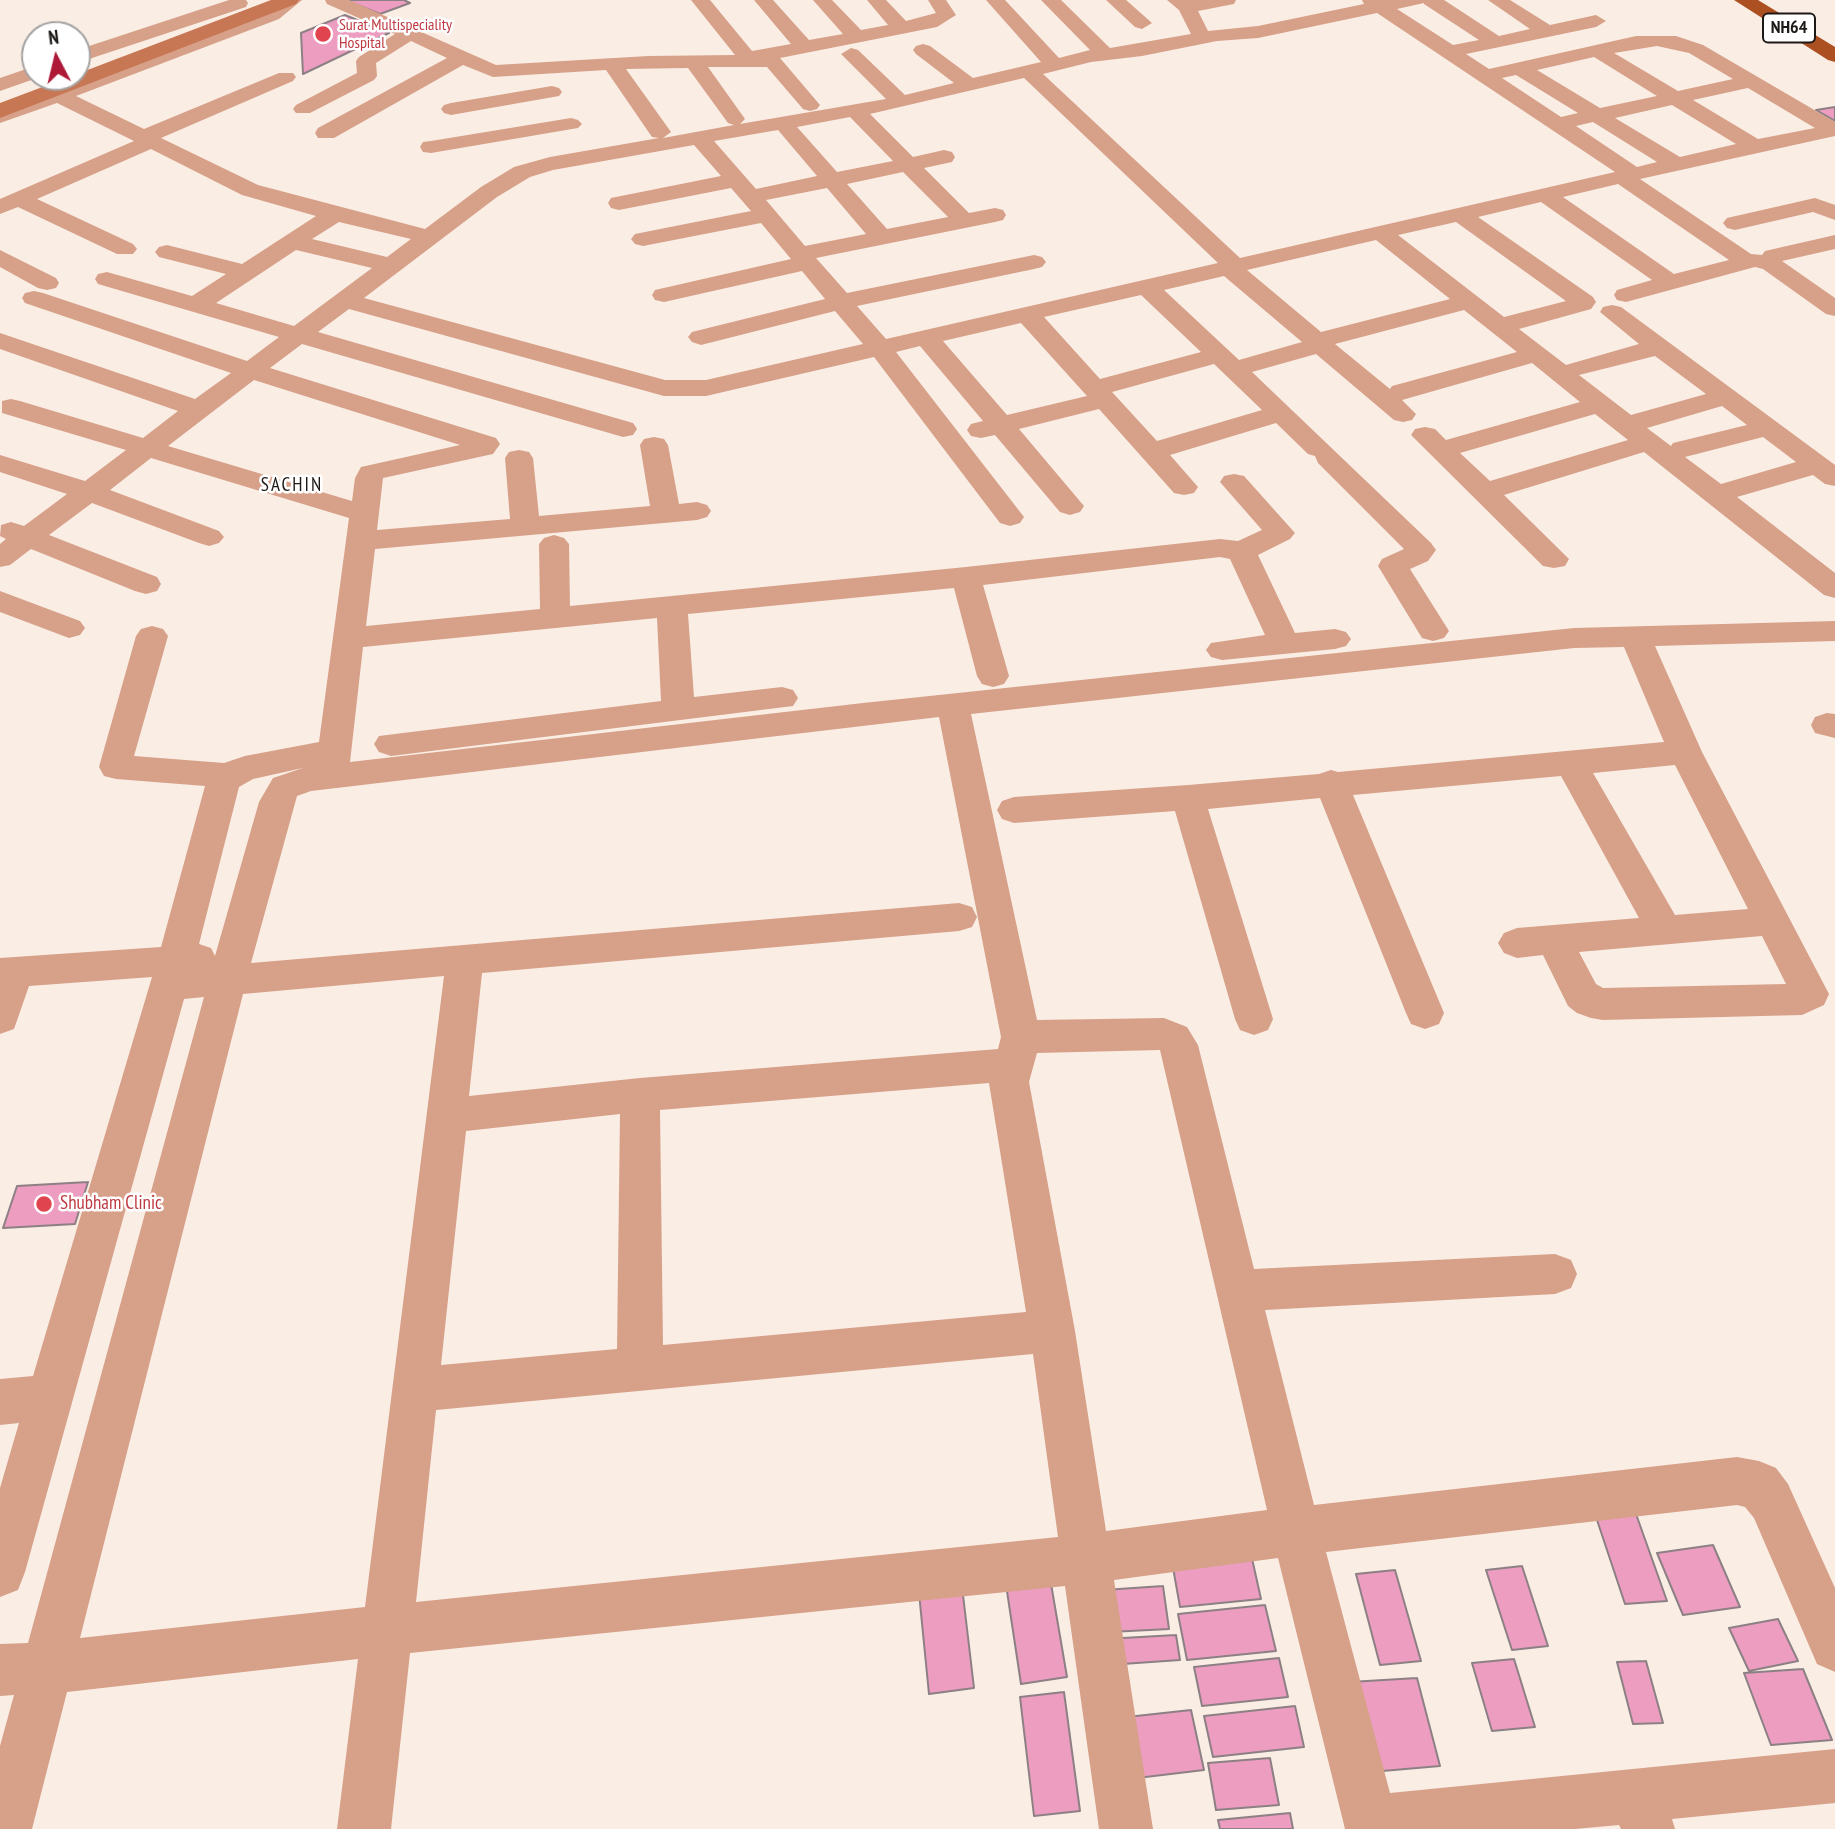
<!DOCTYPE html>
<style>
body{margin:0}
#map{position:relative;width:1835px;height:1829px;overflow:hidden;background:#faede4;font-family:"PT Sans Narrow",sans-serif}
canvas{display:block}
.north{position:absolute;left:21px;top:21px;width:70px;height:70px;box-sizing:border-box;background:#fff;border:2px solid #a5a3a2;border-radius:50%;rotate:353deg;font-size:19px;font-weight:700;line-height:28px;text-align:center;color:#1d1916}
.north::after{content:'';display:block;margin:auto;width:24px;height:32px;background:#ae1937;clip-path:polygon(50% 0,100% 100%,50% 72%,0 100%)}
</style>
<div id="map">
<canvas width="1835" height="1829"></canvas>
<div class="north">N</div>
</div>
<script>
const c = document.querySelector('canvas').getContext('2d');
c.lineJoin = 'round';
function paint(path, color) {
  c.fillStyle = color;
  c.fill(path, 'evenodd');
}
function poly(rows) {
  const path = new Path2D();
  for (const r of rows) {
    path.moveTo(r[0], r[1]);
    for (let i = 2; i < r.length; i += 2) path.lineTo(r[i], r[i + 1]);
  }
  return path;
}
function strokePath(path, color, width, dash) {
  c.strokeStyle = color;
  c.lineWidth = width;
  c.lineCap = dash ? 'butt' : 'round';
  c.setLineDash(dash || []);
  c.stroke(path);
}
function drawText(font, color, halo, rows, align = 'center') {
  c.font = font + ' "PT Sans Narrow",sans-serif';
  c.lineWidth = 5;
  c.setLineDash([]);
  c.textBaseline = 'middle';
  c.strokeStyle = halo;
  c.fillStyle = color;
  for (const [text, x, y, turn = 0] of rows) {
    c.save();
    c.translate(x, y);
    c.rotate((+turn || 0) * Math.PI / 180);
    c.textAlign = isNaN(turn) ? turn : align;
    if (halo) c.strokeText(text, 0, 0);
    c.fillText(text, 0, 0);
    c.restore();
  }
}
const building = poly([
 [345,0,404,0,410,3,380,14,345,0],
 [345,15,389,33,303,74,301,33,345,15],
 [1835,107,1835,121,1816,110,1835,107],
 [88,1182,75,1224,3,1228,17,1186,88,1182],
 [1636,1514,1667,1601,1625,1604,1596,1517,1636,1514],
 [1713,1545,1740,1607,1683,1615,1657,1553,1713,1545],
 [1251,1554,1261,1599,1180,1607,1172,1562,1251,1554],
 [1522,1566,1548,1646,1512,1650,1486,1570,1522,1566],
 [1395,1570,1421,1661,1380,1665,1356,1574,1395,1570],
 [1049,1572,1067,1677,1021,1684,1005,1578,1049,1572],
 [961,1578,974,1688,929,1694,918,1583,961,1578],
 [1163,1586,1169,1629,1110,1632,1104,1590,1163,1586],
 [1265,1605,1276,1651,1187,1660,1178,1614,1265,1605],
 [1778,1619,1798,1661,1749,1671,1729,1628,1778,1619],
 [1176,1635,1180,1660,1108,1665,1105,1639,1176,1635],
 [1279,1658,1288,1697,1202,1706,1194,1667,1279,1658],
 [1514,1659,1535,1727,1492,1731,1472,1663,1514,1659],
 [1646,1661,1663,1723,1633,1724,1617,1662,1646,1661],
 [1803,1669,1832,1740,1771,1745,1744,1673,1803,1669],
 [1417,1678,1440,1766,1371,1772,1350,1682,1417,1678],
 [1064,1692,1080,1811,1034,1816,1020,1697,1064,1692],
 [1295,1706,1304,1747,1213,1757,1204,1716,1295,1706],
 [1191,1710,1204,1770,1129,1779,1118,1718,1191,1710],
 [1270,1758,1279,1805,1216,1810,1208,1763,1270,1758],
 [1290,1813,1293,1829,1220,1829,1218,1820,1290,1813]
]);
paint(building, '#ed9dc0');
strokePath(building, '#8d8085', 2);
paint(poly([
 [229,0,246,0,248,3,246,7,77,63,77,50,229,0],
 [281,0,302,0,279,19,76,96,144,129,279,73,293,73,296,77,293,81,161,138,258,185,425,229,481,187,514,167,550,157,659,138,652,137,606,70,493,77,463,65,334,138,318,138,315,133,318,128,447,58,411,41,376,63,377,76,374,80,310,113,296,113,293,109,296,105,357,73,356,61,359,57,395,34,327,4,325,0,349,0,496,65,648,56,735,55,691,0,710,0,752,51,791,44,754,0,773,0,809,40,843,34,813,0,832,0,861,30,888,25,867,0,886,0,906,21,936,13,928,0,946,0,956,15,937,27,780,58,820,105,817,109,810,111,803,109,767,67,708,67,745,119,740,124,886,99,841,54,851,48,858,50,905,95,954,83,916,54,913,50,916,46,923,44,930,46,973,78,1041,62,986,0,1005,0,1059,58,1090,50,1041,0,1061,0,1110,48,1191,34,1179,10,1167,0,1236,0,1234,4,1198,11,1208,31,1258,26,1364,4,1362,0,1444,0,1499,36,1530,29,1488,0,1510,0,1550,25,1596,15,1606,21,1596,27,1466,54,1489,69,1636,36,1676,36,1703,45,1835,122,1835,136,1640,179,1751,254,1762,255,1765,251,1835,235,1835,249,1782,261,1835,298,1835,316,1826,314,1763,269,1755,267,1626,302,1617,300,1614,295,1617,290,1652,280,1541,202,1478,217,1593,297,1596,302,1591,309,1519,329,1566,365,1639,344,1600,312,1603,307,1612,305,1621,307,1835,465,1835,486,1825,484,1813,475,1737,497,1835,573,1835,598,1824,595,1644,452,1504,495,1569,559,1565,566,1554,568,1543,566,1411,435,1415,429,1425,427,1435,429,1446,440,1580,402,1532,363,1402,400,1416,414,1412,420,1403,422,1394,420,1316,354,1252,372,1431,543,1436,550,1428,561,1410,569,1449,631,1444,638,1433,641,1422,638,1378,566,1382,559,1404,549,1318,463,1315,456,1308,454,1276,423,1170,455,1198,487,1194,493,1184,495,1174,493,1099,409,1019,429,1084,506,1080,512,1070,515,1060,512,995,435,981,438,971,436,967,430,971,424,983,421,920,346,896,352,1024,517,1020,523,1010,526,1000,523,874,357,706,396,664,396,349,309,318,332,633,423,637,429,633,435,623,437,302,344,270,368,496,438,500,444,493,454,383,478,377,530,510,519,505,458,509,452,519,450,529,452,533,458,539,516,650,506,640,445,644,439,654,437,664,439,668,445,679,504,697,502,707,505,711,511,707,517,697,520,375,549,366,626,540,609,539,544,544,538,554,535,564,538,569,544,570,606,966,567,1220,539,1238,541,1262,530,1220,482,1224,476,1234,474,1244,476,1295,533,1290,539,1258,555,1295,633,1335,629,1346,632,1351,639,1346,646,1335,649,1222,660,1211,657,1206,650,1211,643,1265,635,1230,559,1220,557,983,585,1009,676,1004,684,993,687,982,684,977,676,954,588,688,614,694,697,782,687,793,690,798,698,793,706,391,756,379,752,374,744,379,736,661,701,657,618,363,647,350,762,863,703,1574,628,1835,621,1835,641,1655,646,1702,752,1829,994,1824,1005,1802,1015,1603,1020,1591,1018,1577,1013,1568,1006,1543,955,1517,958,1504,953,1498,943,1504,933,1517,928,1639,918,1561,776,1353,795,1444,1013,1439,1024,1425,1029,1411,1024,1406,1013,1320,798,1208,809,1273,1019,1268,1030,1254,1035,1240,1030,1235,1019,1175,811,1014,823,1002,819,997,810,1002,801,1014,797,1188,785,1319,774,1331,770,1338,772,1664,742,1624,647,1574,648,971,714,1037,1020,1164,1018,1187,1027,1198,1045,1254,1269,1555,1254,1571,1260,1577,1274,1571,1288,1555,1294,1265,1310,1314,1505,1737,1457,1759,1461,1776,1468,1788,1484,1835,1588,1835,1672,1817,1664,1754,1518,1745,1507,1737,1505,1326,1552,1390,1793,1835,1749,1835,1803,1672,1819,1675,1829,1621,1829,1619,1825,1575,1829,1345,1829,1278,1558,1114,1580,1153,1829,1099,1829,1065,1586,410,1653,391,1829,337,1829,358,1659,67,1692,32,1829,0,1829,0,1746,14,1695,0,1696,0,1644,28,1643,204,997,184,999,25,1572,18,1590,0,1597,0,1488,19,1423,0,1425,0,1379,33,1376,152,977,29,986,14,1029,0,1034,0,958,161,947,205,786,116,779,104,776,99,767,136,636,141,629,152,626,163,629,168,636,134,756,224,763,245,756,319,742,349,518,151,458,110,490,219,531,224,537,219,543,209,546,199,543,92,503,49,535,157,577,161,584,157,591,146,594,135,591,31,549,10,565,0,567,0,544,6,539,0,536,1,525,11,522,24,526,67,494,0,472,0,455,85,481,126,450,2,413,2,401,11,399,20,401,143,438,178,411,0,349,0,333,195,399,231,373,25,303,22,298,25,293,34,291,43,293,247,361,279,337,98,284,95,279,98,274,107,272,192,296,226,274,159,257,155,252,159,247,167,245,242,264,316,216,242,195,151,149,37,199,133,244,137,249,133,254,117,254,18,207,0,214,0,199,134,141,57,103,0,123,0,110,265,11,281,0],
 [1424,3,1424,4,1479,40,1453,45,1397,9,1424,3],
 [1377,13,1615,172,1240,258,1043,74,1091,62,1142,56,1217,41,1258,38,1377,13],
 [1657,46,1689,53,1733,79,1678,91,1614,53,1657,46],
 [1594,57,1657,96,1600,108,1537,70,1594,57],
 [688,68,728,123,734,125,663,138,671,132,626,69,688,68],
 [1516,75,1578,113,1561,117,1502,78,1516,75],
 [1024,78,1218,263,886,339,857,306,1034,269,1042,267,1046,262,1042,257,1034,255,847,293,816,258,995,222,1003,220,1006,215,1003,210,995,208,969,213,924,168,952,162,955,157,952,152,944,150,913,157,870,114,1024,78],
 [1748,88,1815,128,1758,139,1693,100,1748,88],
 [1672,105,1736,144,1680,157,1615,118,1672,105],
 [850,117,893,161,837,172,797,127,850,117],
 [1593,122,1657,162,1637,167,1576,126,1593,122],
 [778,130,817,176,756,189,714,141,778,130],
 [694,145,721,176,611,198,608,203,611,208,619,210,731,188,751,211,635,234,631,239,635,244,643,246,761,223,791,259,655,290,652,295,655,300,664,302,802,271,825,299,692,332,688,337,692,342,701,345,835,311,863,344,706,380,665,380,364,298,497,197,530,177,553,170,694,145],
 [903,172,948,217,887,229,847,184,903,172],
 [1618,184,1729,260,1674,274,1563,197,1618,184],
 [827,188,866,234,805,246,766,200,827,188],
 [339,222,411,239,387,257,312,239,339,222],
 [1456,222,1566,301,1504,317,1398,235,1456,222],
 [1376,240,1450,299,1321,332,1247,270,1376,240],
 [296,250,372,268,294,326,216,303,296,250],
 [1224,276,1302,342,1239,360,1164,290,1224,276],
 [1141,295,1201,352,1100,379,1044,317,1141,295],
 [1464,310,1517,352,1392,386,1390,389,1335,344,1464,310],
 [1021,323,1087,396,1007,415,943,341,1021,323],
 [1655,356,1706,394,1631,415,1579,375,1655,356],
 [1214,364,1262,410,1157,441,1112,392,1214,364],
 [254,380,460,445,361,467,355,478,352,501,168,446,254,380],
 [1722,406,1747,425,1673,443,1671,446,1647,428,1722,406],
 [1595,414,1628,440,1490,481,1460,453,1595,414],
 [1763,437,1796,462,1721,484,1685,457,1763,437],
 [939,717,1001,1037,998,1049,640,1078,469,1096,482,973,959,931,972,927,977,917,972,907,959,903,251,963,297,796,311,791,939,717],
 [1675,765,1748,909,1675,915,1593,773,1675,765],
 [303,768,273,778,259,802,215,956,211,948,199,944,239,787,253,779,303,768],
 [1762,936,1786,984,1603,988,1596,984,1579,952,1762,936],
 [444,976,365,1607,80,1638,243,994,444,976],
 [1160,1050,1267,1510,1106,1531,1075,1331,1029,1082,1037,1053,1160,1050],
 [989,1083,1026,1312,663,1345,660,1110,989,1083],
 [620,1114,617,1349,441,1365,466,1131,620,1114],
 [1033,1354,1058,1537,416,1602,436,1410,1033,1354],
 [1106,0,1126,0,1152,23,1142,29,1135,27,1106,0],
 [35,66,35,77,40,77,0,91,0,78,35,66],
 [552,86,559,88,562,92,559,96,451,115,444,113,441,109,444,105,451,103,552,86],
 [571,118,578,120,582,124,578,128,431,153,423,152,420,147,423,142,431,141,571,118],
 [1815,198,1835,205,1835,220,1813,212,1735,230,1727,228,1723,223,1727,218,1815,198],
 [0,250,56,278,59,283,56,288,47,290,38,288,0,267,0,250],
 [0,591,80,621,85,628,80,635,69,638,0,612,0,591],
 [1827,713,1835,714,1835,738,1815,733,1811,725,1815,717,1827,713]
]), '#d7a089');
paint(poly([
 [271,0,299,0,296,4,0,118,0,103,69,77,77,77,77,74,271,0]
]), '#c77754');
paint(poly([
 [1734,0,1758,0,1835,47,1835,62,1828,60,1734,0]
]), '#ac4f21');
for (const [x, y, r, color] of [
 [323,34,9,"#e0444e"],
 [44,1204,9,"#e0444e"]
]) {
  const dot = new Path2D();
  dot.arc(x, y, r, 0, 2 * Math.PI);
  c.fillStyle = color;
  c.fill(dot);
  strokePath(dot, '#fff', 2.5);
}
drawText('16px', '#be3a42', '#fff', [
 ["Surat Multispeciality",339,25],
 ["Hospital",339,43]
], 'left');
for (const [x, y, w] of [
 [1789,28,52]
]) {
  const box = new Path2D();
  box.roundRect(x - w / 2, y - 14.5, w, 29, 5);
  c.fillStyle = '#fff';
  c.fill(box);
  strokePath(box, '#1d1916', 2);
}
drawText('bold 18px', '#1d1916', null, [
 ["NH64",1789,28]
]);
c.letterSpacing = '2px';
drawText('19px', '#1d1916', '#fff', [
 ["SACHIN",292,486]
]);
c.letterSpacing = '0px';
drawText('19px', '#be3a42', '#fff', [
 ["Shubham Clinic",60,1204]
], 'left');
</script>
